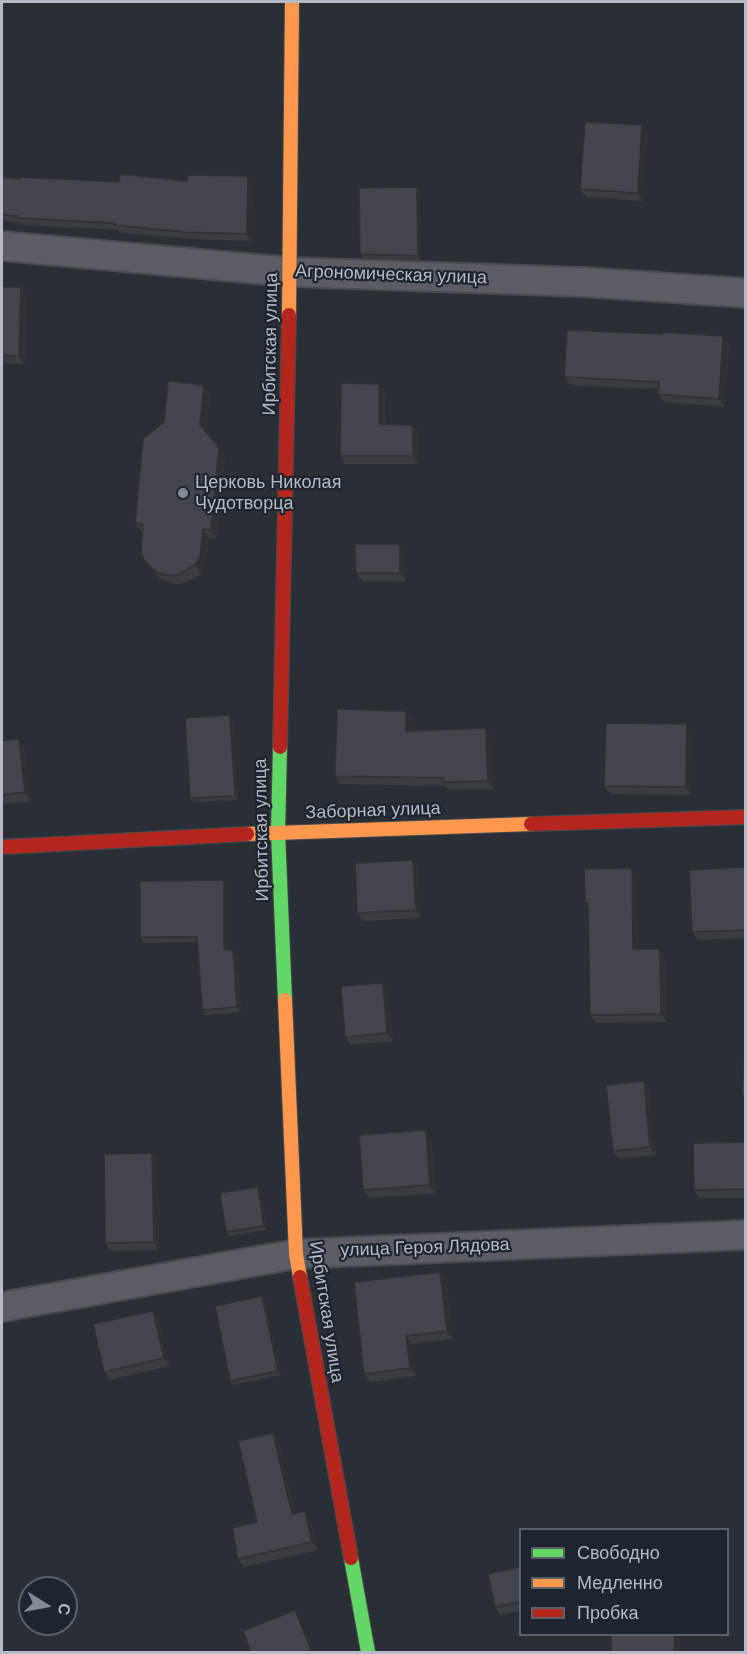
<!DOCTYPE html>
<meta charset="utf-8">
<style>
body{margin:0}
#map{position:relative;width:747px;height:1654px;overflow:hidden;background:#2a2f35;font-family:Arial,sans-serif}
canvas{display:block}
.frame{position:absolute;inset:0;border:3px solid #b4bbc5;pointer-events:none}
.legend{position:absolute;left:519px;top:1528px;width:210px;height:108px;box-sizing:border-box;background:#1e252f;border:2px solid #5a616b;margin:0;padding:8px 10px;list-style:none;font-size:18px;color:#b4bbc5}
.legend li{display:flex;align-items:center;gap:12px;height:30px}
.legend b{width:30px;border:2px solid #5a616b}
.north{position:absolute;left:18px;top:1576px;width:60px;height:60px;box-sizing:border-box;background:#1e252f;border:2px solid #5a616b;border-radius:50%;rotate:101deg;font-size:16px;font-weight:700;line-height:24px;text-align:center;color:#b4bbc5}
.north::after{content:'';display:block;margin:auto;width:21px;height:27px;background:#848a93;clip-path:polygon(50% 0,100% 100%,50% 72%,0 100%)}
</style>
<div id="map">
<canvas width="747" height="1654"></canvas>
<div class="frame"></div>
<ul class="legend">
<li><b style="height:8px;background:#63d668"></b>Свободно</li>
<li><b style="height:8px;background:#ff974d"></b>Медленно</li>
<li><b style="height:8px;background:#b3261e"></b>Пробка</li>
</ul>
<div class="north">С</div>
</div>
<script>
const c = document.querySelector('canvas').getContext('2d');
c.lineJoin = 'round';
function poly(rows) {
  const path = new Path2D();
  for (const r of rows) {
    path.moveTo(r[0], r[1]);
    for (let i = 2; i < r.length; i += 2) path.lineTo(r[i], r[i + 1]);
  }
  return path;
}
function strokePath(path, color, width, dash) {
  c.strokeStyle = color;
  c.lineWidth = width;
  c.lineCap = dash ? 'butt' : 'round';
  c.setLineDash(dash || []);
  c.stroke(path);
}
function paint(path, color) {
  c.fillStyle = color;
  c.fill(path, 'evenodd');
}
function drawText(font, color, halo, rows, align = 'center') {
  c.font = font + ' Arial,sans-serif';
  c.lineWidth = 4.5;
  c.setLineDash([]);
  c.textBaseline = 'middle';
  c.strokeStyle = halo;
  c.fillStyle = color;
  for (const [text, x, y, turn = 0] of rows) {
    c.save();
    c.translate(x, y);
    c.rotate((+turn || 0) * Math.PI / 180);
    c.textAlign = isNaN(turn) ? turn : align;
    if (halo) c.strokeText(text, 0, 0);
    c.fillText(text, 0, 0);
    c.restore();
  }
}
const street = poly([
 [2,246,290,272,583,282,746,293],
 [2,1307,296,1254,746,1235]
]);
const fast = poly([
 [280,747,278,832,285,1000],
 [351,1558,368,1652]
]);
const slow = poly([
 [289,315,292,2],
 [247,834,531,824],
 [285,1000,296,1254,300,1277]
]);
const jam = poly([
 [280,747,289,315],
 [531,824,746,817],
 [2,847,247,834],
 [300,1277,351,1558]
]);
strokePath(street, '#484b50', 32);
strokePath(fast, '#484b50', 16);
strokePath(slow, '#484b50', 16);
strokePath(jam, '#484b50', 16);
strokePath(street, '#5a5d63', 28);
strokePath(fast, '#63d668', 14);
strokePath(slow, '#ff974d', 14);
strokePath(jam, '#b3261e', 14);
paint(poly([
 [648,133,643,201,586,197,580,189],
 [2,177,119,182,187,181,253,183,251,241,189,239,119,232,118,230,23,225,21,223,2,221],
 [420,191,421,260,363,258,360,254],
 [2,287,21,287,26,295,25,364,2,363],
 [729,344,725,407,664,402,658,394,658,389,570,385,564,377],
 [379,384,385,392,385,424,413,425,419,433,418,464,345,464,340,456],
 [210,393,206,432,225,455,217,538,209,538,206,565,201,574,184,583,175,584,165,581,157,576,144,560,142,531,140,531,135,523,164,422],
 [406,553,406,582,362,581,356,573],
 [406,711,412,719,412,731,492,736,494,789,449,790,446,786,340,784,335,776],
 [230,715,233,719,238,800,193,802,190,798],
 [693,732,691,795,610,794,604,786],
 [2,741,25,748,31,801,2,804],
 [413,860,418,868,421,918,363,921,357,913],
 [746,867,746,938,698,940,692,932],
 [637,876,639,949,660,949,665,957,667,1022,596,1023,590,1015,588,908,585,903],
 [224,880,228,886,228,950,237,955,241,1012,206,1015,202,1010,197,942,144,943,140,937],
 [388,991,393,1041,351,1045,345,1037],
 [644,1081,649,1090,656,1155,619,1159,613,1151],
 [431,1138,436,1193,369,1198,363,1190],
 [746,1142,746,1198,699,1198,694,1190],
 [152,1153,158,1162,159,1250,111,1251,105,1243],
 [258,1187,261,1191,267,1230,229,1236,226,1232],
 [440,1272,446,1280,453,1339,411,1344,416,1376,370,1382,364,1374],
 [262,1296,265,1300,281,1375,233,1385,230,1381],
 [153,1311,159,1319,170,1366,110,1380,104,1372],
 [278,1441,296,1514,310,1520,318,1550,244,1567,238,1559,257,1522],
 [520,1567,520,1611,500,1615,495,1607]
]), '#393c41');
paint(poly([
 [642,125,648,133,643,201,638,193],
 [248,176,253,183,251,241,247,234],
 [417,187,420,191,421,260,418,256],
 [21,287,26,295,25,364,19,356],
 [723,336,729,344,725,407,719,399],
 [379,384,385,392,384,432,379,424],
 [204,385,210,393,206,433,200,425],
 [413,425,419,433,418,464,413,456],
 [219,447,225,455,217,538,211,530],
 [203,529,209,538,206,565,201,574,195,565],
 [400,544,406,553,406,582,400,573],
 [406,711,412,719,412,739,406,731],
 [230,715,233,719,238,800,235,796],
 [687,724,693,732,691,795,686,787],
 [486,728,492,736,494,789,488,781],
 [19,739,25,748,31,801,25,792],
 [413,860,418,868,421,918,416,910],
 [632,868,637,876,639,958,633,949],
 [224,880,228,886,228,956,224,950],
 [660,949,665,957,667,1022,661,1014],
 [233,950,237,955,241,1012,237,1007],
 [383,983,388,991,393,1041,387,1033],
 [644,1081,649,1090,656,1155,650,1147],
 [426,1130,431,1138,436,1193,430,1185],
 [152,1153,158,1162,159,1250,154,1242],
 [258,1187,261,1191,267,1230,264,1226],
 [440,1272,446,1280,453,1339,447,1331],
 [262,1296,265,1300,281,1375,278,1371],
 [153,1311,159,1319,170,1366,164,1358],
 [406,1336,411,1344,416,1376,410,1368],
 [273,1433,278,1441,298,1522,292,1514],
 [305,1511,310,1520,318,1550,312,1542],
 [295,1610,298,1614,313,1653,311,1650],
 [675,1635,681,1635,680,1653,674,1653]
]), '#2e3135');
const building = poly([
 [585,122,642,125,638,193,580,189,585,122],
 [120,174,187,181,187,175,248,176,247,234,184,232,114,225,114,223,18,218,18,216,2,215,2,177,20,179,20,177,119,182,120,174],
 [417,187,418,256,360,254,359,188,417,187],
 [2,287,21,287,19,356,2,355,2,287],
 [567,330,663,334,663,332,723,336,719,399,658,394,659,382,564,377,567,330],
 [168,381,204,385,200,425,219,447,211,530,203,529,200,557,195,565,178,575,169,576,159,573,151,568,144,560,141,551,143,524,135,523,143,439,164,422,168,381],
 [341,383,379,384,379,424,413,425,413,456,340,456,341,383],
 [355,544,400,544,400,573,356,573,355,544],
 [337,709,406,711,406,731,486,728,488,781,443,782,443,778,335,776,337,709],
 [230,715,235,796,190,798,185,718,230,715],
 [606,723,687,724,686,787,604,786,606,723],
 [19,739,25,792,2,795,2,741,19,739],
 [413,860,416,910,357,913,355,863,413,860],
 [746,867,746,930,692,932,689,870,746,867],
 [632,868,633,949,660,949,661,1014,590,1015,588,903,585,903,584,869,632,868],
 [224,880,224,950,233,950,237,1007,202,1010,197,937,140,937,140,881,224,880],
 [383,983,387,1033,345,1037,341,986,383,983],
 [744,1056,746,1056,746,1096,742,1095,744,1056],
 [644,1081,650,1147,613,1151,606,1085,644,1081],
 [426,1130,430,1185,363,1190,359,1135,426,1130],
 [746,1142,746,1189,694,1190,693,1143,746,1142],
 [152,1153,154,1242,105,1243,104,1154,152,1153],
 [258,1187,264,1226,226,1232,220,1193,258,1187],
 [440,1272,447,1331,406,1336,410,1368,364,1374,354,1282,440,1272],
 [262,1296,278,1371,230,1381,215,1306,262,1296],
 [153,1311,164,1358,104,1372,93,1324,153,1311],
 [273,1433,292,1514,305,1511,312,1542,238,1559,232,1528,257,1522,238,1441,273,1433],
 [520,1567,520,1602,495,1607,488,1574,520,1567],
 [295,1610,311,1650,303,1653,251,1653,243,1631,295,1610],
 [611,1635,675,1635,674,1653,611,1653,611,1635]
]);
paint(building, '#42464c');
strokePath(building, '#2e3135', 1.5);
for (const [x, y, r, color] of [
 [183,493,6,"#848a93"]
]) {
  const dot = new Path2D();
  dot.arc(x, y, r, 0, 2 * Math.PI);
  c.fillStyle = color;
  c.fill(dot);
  strokePath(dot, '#1e252f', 2);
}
drawText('18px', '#b4bbc5', '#1e252f', [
 ["Агрономическая улица",391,275,2],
 ["Ирбитская улица",271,344,-89],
 ["Заборная улица",373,811,-2],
 ["Ирбитская улица",262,830,-91],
 ["улица Героя Лядова",425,1248,-2],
 ["Ирбитская улица",326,1312,81]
]);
drawText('18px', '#b4bbc5', '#1e252f', [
 ["Церковь Николая",195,483],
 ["Чудотворца",195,504]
], 'left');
</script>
